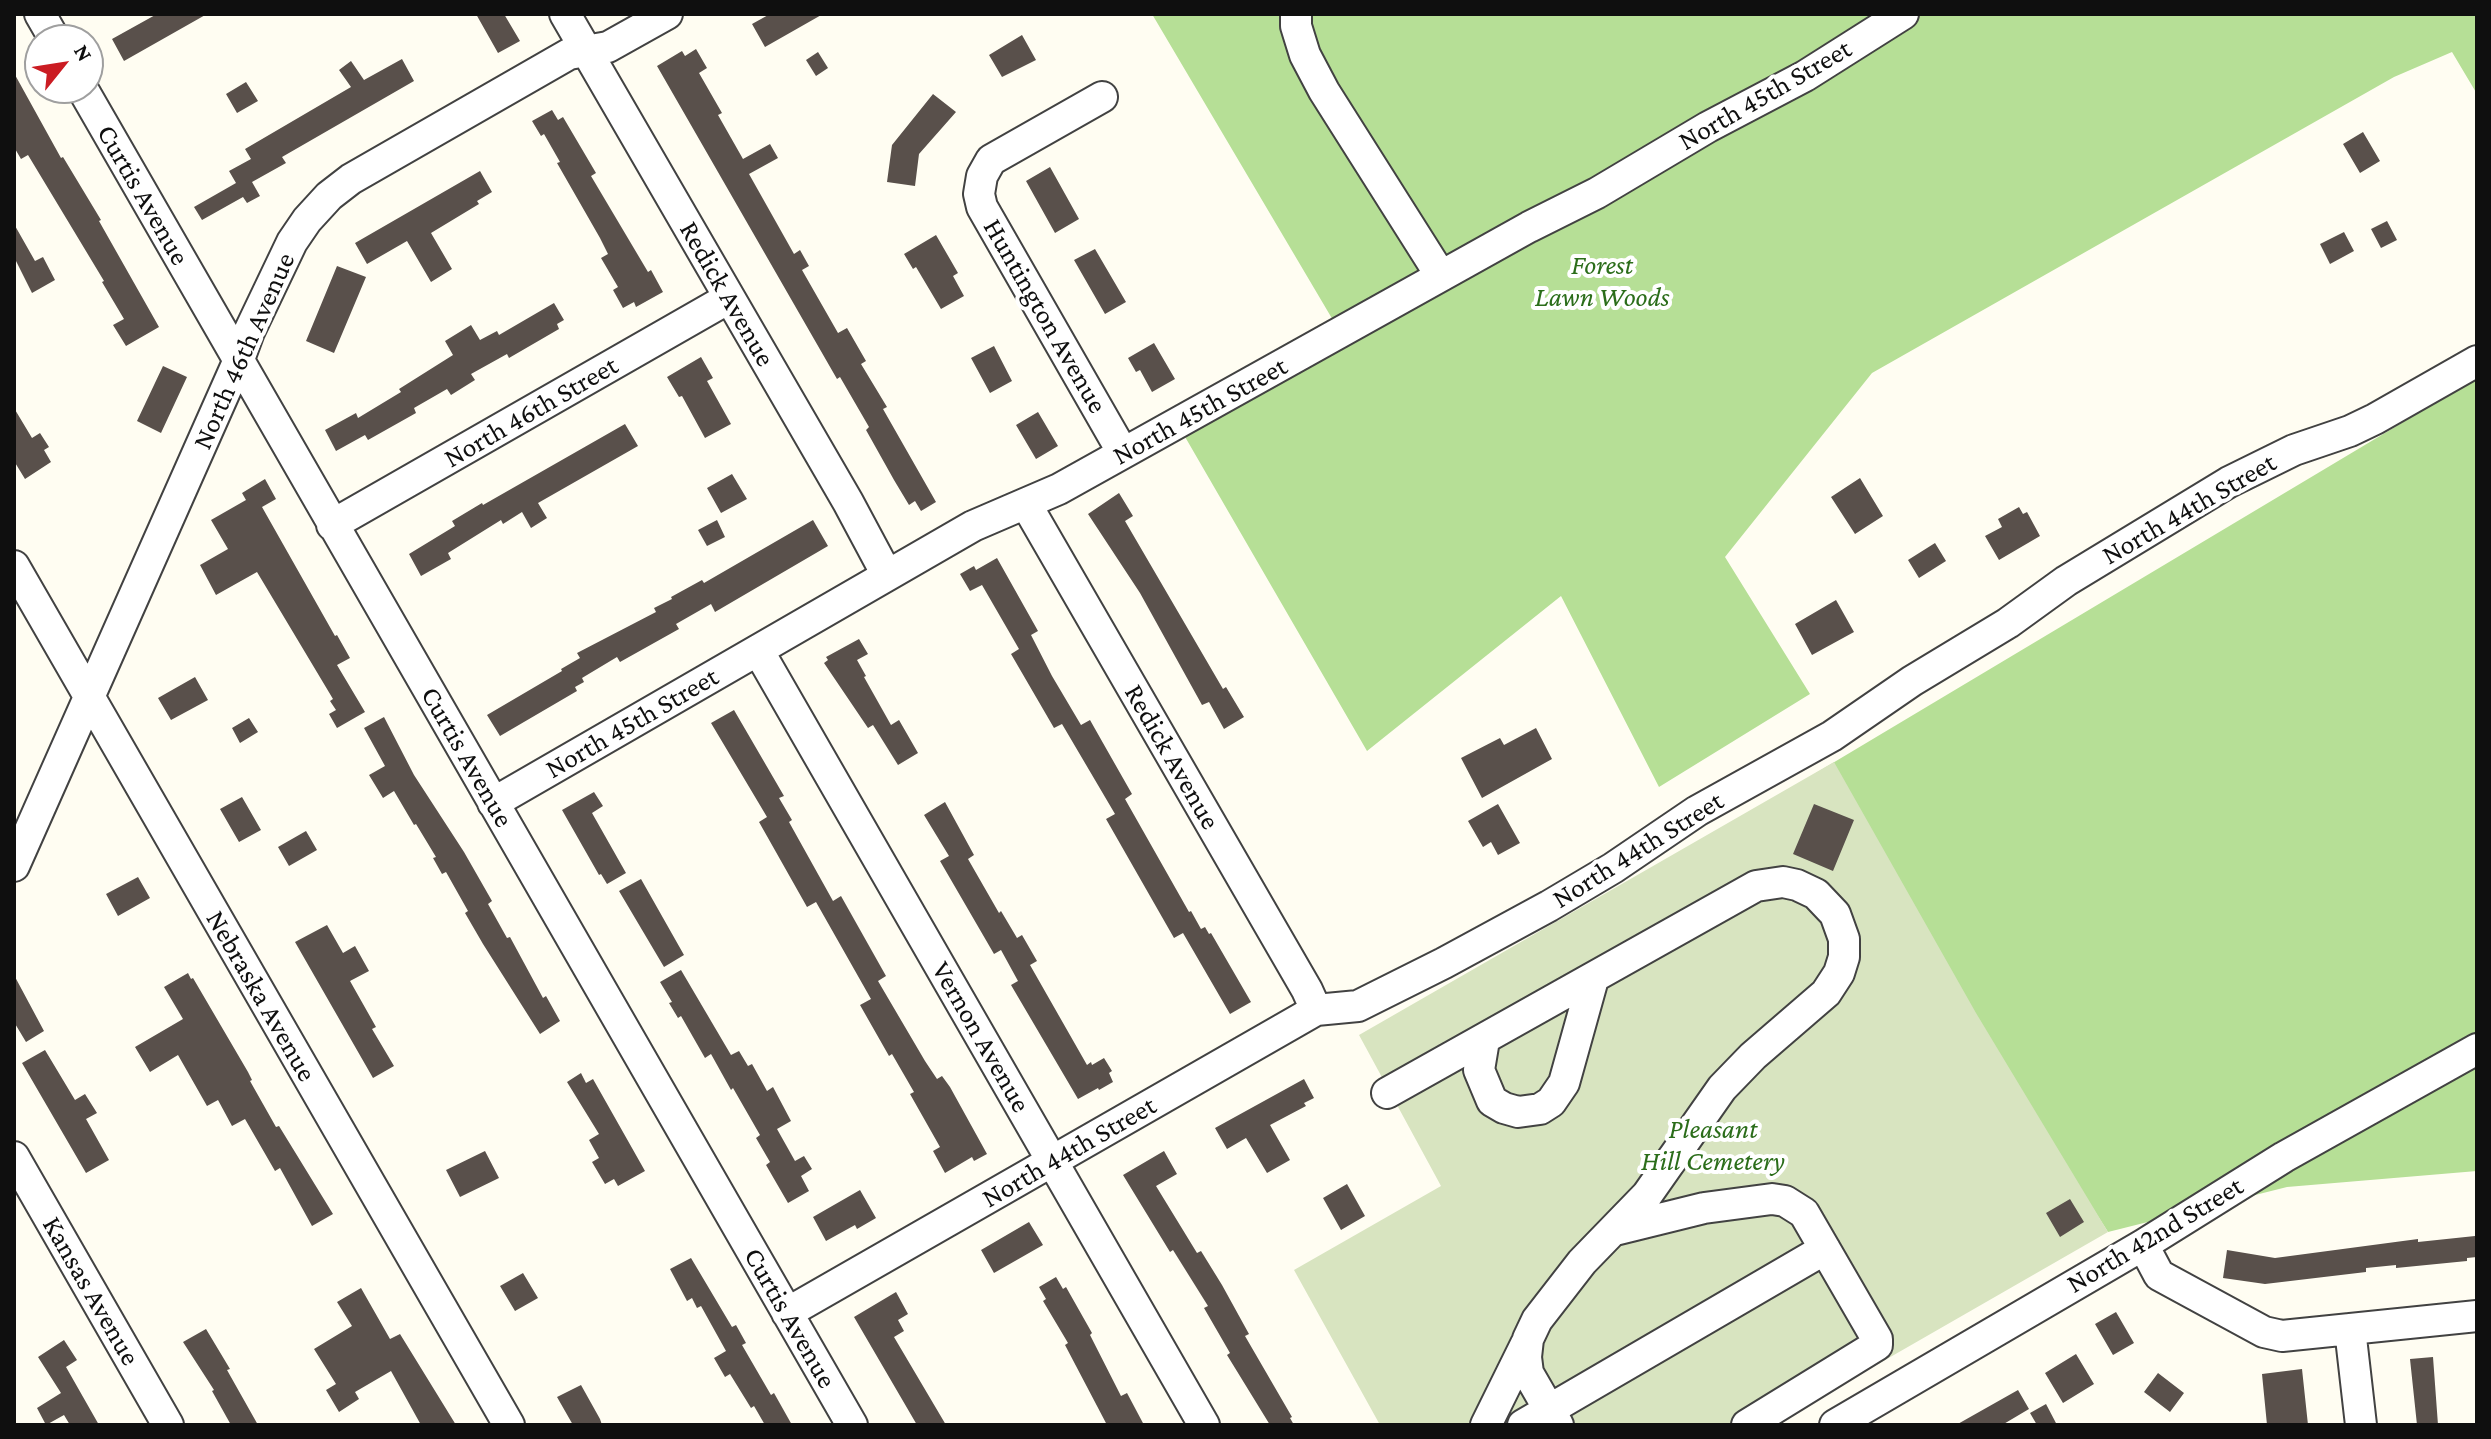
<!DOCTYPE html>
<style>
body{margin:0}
#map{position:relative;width:2491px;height:1439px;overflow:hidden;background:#fffdf2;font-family:"Crimson Pro",serif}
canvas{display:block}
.frame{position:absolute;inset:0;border:16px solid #0f0f0f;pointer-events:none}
.north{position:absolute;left:24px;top:24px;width:80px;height:80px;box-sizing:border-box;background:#fff;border:2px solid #9f9f9f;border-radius:50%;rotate:60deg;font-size:22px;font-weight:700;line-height:32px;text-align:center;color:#0f0f0f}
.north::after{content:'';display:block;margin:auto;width:28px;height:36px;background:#cb1c23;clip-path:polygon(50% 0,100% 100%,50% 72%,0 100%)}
</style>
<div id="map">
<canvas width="2491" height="1439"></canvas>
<div class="frame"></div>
<div class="north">N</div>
</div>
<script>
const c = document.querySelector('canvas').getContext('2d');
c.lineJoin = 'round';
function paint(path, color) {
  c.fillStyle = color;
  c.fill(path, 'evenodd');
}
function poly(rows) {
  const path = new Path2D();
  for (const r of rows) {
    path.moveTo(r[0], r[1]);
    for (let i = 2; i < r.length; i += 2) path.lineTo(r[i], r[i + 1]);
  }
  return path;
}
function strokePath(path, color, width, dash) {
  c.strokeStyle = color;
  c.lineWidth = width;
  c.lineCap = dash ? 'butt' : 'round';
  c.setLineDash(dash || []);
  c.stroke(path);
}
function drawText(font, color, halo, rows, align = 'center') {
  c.font = font + ' "Crimson Pro",serif';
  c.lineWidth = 8;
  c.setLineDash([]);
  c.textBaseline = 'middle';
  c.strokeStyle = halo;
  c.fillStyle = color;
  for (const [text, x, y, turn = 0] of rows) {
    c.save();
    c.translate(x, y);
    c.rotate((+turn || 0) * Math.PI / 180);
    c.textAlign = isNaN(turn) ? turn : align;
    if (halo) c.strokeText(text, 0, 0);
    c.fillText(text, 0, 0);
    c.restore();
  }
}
paint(poly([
 [1152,14,2477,14,2477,94,2452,52,2394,77,1872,373,1725,557,1810,694,1659,787,1561,596,1367,751,1177,423,1340,332],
 [2477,378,2477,1171,2287,1187,2108,1232,1816,773]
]), '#b6df96');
paint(poly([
 [1834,762,1976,1013,2108,1232,1772,1425,1380,1425,1294,1270,1441,1186,1359,1035]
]), '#d8e4c0');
paint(poly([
 [157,14,207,14,124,61,112,39],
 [476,14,504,14,520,41,498,53],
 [770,14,823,14,765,47,752,24],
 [1022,35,1036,60,1002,77,989,55],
 [696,49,707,68,699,73,722,113,718,115,743,159,770,144,778,158,749,174,794,254,800,250,809,266,802,270,838,333,847,328,866,361,861,364,887,407,883,409,936,502,921,511,915,501,909,505,894,480,866,430,869,427,840,377,837,379,657,66,682,51,685,56],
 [818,52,828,68,816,76,806,60],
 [402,59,414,81,282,157,286,163,252,182,260,196,247,203,243,197,202,220,194,207,236,183,229,171,251,159,245,149,351,87,339,70,351,61,364,80],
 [14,73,61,158,63,157,101,220,99,221,159,327,126,346,113,325,124,319,102,282,104,281,28,155,21,159,14,147],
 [246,82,258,101,237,113,226,94],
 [933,94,956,112,919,154,915,186,887,182,892,145],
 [552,110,558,120,563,117,596,173,591,176,648,272,651,270,663,292,636,307,634,302,623,308,613,290,618,287,601,258,608,254,600,238,557,163,560,162,544,134,541,136,532,121],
 [2363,132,2380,161,2360,173,2343,144],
 [1050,167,1079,219,1055,233,1026,181],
 [480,171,492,192,477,201,479,204,431,233,452,269,431,282,407,241,367,264,355,243],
 [2387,221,2397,240,2381,248,2371,229],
 [14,224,35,261,43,257,55,280,32,293,14,257],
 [2344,232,2354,251,2330,264,2320,244],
 [936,235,958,273,953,276,964,296,941,309,916,267,913,269,904,254],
 [1095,249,1126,302,1105,314,1074,260],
 [337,266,366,277,334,353,306,341],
 [554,303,564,320,557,324,559,329,509,358,507,354,471,374,475,380,451,395,447,389,414,408,416,413,368,440,365,435,336,451,325,430,356,413,358,418,401,392,399,389,453,355,445,341,471,325,480,340,497,331,499,335],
 [1154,343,1175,379,1152,392,1140,370,1136,372,1128,358],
 [994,346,1012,381,990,393,971,358],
 [701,357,713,378,707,381,731,424,705,438,682,396,679,397,667,377],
 [163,366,187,377,161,433,137,421],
 [14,408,32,438,40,433,49,447,44,450,51,462,25,479,14,461],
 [1038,412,1058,446,1036,459,1016,425],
 [625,424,638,446,538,503,547,518,531,528,522,512,503,524,501,520,448,553,451,559,421,576,409,554,455,526,452,521,482,503,483,505],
 [732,474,747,499,721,513,707,488],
 [1860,478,1883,516,1855,534,1831,497],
 [265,479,276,499,262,507,335,636,337,635,350,658,337,665,365,712,337,728,329,714,336,710,330,701,333,699,257,572,216,595,200,565,228,549,211,520,246,500,242,493],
 [1119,493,1133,516,1125,521,1223,689,1226,687,1244,717,1224,729,1209,702,1202,705,1140,593,1088,514],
 [2019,507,2023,514,2027,512,2040,536,1999,560,1985,536,2002,527,1998,519],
 [717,520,725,537,707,546,698,530],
 [813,520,828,546,715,612,711,604,676,624,679,629,620,662,617,657,582,678,584,682,575,687,577,691,500,736,487,715,562,671,561,669,580,658,577,653,656,612,654,608,672,599,671,597,702,580,704,583],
 [1935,543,1946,561,1919,578,1908,560],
 [997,558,1038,631,1031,635,1052,676,1081,725,1090,720,1103,743,1132,794,1125,799,1189,912,1191,911,1201,929,1205,927,1209,934,1211,933,1251,1002,1230,1014,1183,933,1174,938,1106,819,1115,814,1062,724,1054,728,1011,654,1019,649,982,585,970,591,960,574,974,566,976,570],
 [1836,600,1854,632,1812,655,1795,624],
 [859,639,868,654,857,660,866,676,864,677,891,725,899,720,918,753,898,765,873,725,868,728,824,663,828,660,826,657],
 [195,677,208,700,171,720,158,698],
 [734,710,784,796,779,798,792,820,789,822,833,901,841,896,886,976,878,981,925,1061,937,1079,942,1076,950,1087,987,1154,974,1161,972,1157,945,1173,933,1151,940,1147,910,1094,914,1092,892,1054,889,1056,860,1005,871,999,816,902,807,907,759,822,767,817,711,723],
 [384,717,414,775,464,852,492,901,488,904,507,938,510,937,543,998,546,996,560,1021,540,1034,483,944,465,913,468,911,446,872,442,874,433,858,436,857,416,824,414,825,394,791,383,798,369,775,385,766,364,728],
 [249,718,258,732,240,743,232,728],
 [1536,728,1552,759,1482,798,1461,758,1500,738,1504,745],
 [594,792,603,806,592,813,626,873,607,884,601,874,599,875,562,810],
 [242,797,261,830,239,842,220,809],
 [945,802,974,855,968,859,999,913,1001,911,1017,938,1022,935,1037,961,1030,965,1087,1065,1091,1062,1092,1065,1104,1058,1112,1071,1109,1073,1113,1082,1099,1090,1098,1088,1078,1099,1011,985,1018,981,1001,950,994,954,940,861,949,856,924,815],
 [1498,804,1520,843,1498,855,1491,842,1483,847,1468,821],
 [1814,804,1854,820,1833,871,1793,854],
 [306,831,317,850,289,866,278,847],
 [138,877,150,898,118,916,106,894],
 [641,879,684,955,664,967,619,891],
 [327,925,343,953,355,946,369,971,350,981,376,1027,372,1029,394,1066,373,1078,295,942],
 [681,970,731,1055,739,1051,748,1066,752,1064,767,1091,773,1087,791,1121,777,1129,795,1161,804,1156,812,1169,801,1176,809,1191,788,1203,766,1165,770,1162,756,1138,760,1135,733,1088,731,1090,711,1054,705,1058,681,1016,678,1018,669,1003,672,1002,660,982],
 [188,973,191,979,193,978,248,1072,252,1080,250,1081,276,1127,279,1126,333,1214,312,1226,280,1168,275,1171,245,1119,232,1126,218,1100,207,1106,178,1055,150,1072,135,1047,183,1019,164,987],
 [14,975,44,1031,26,1042,14,1022],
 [45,1050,75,1100,85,1094,97,1113,86,1119,109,1160,86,1173,22,1063],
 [581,1073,586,1083,593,1079,645,1171,618,1186,614,1179,605,1184,592,1162,599,1158,589,1140,599,1134,567,1082],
 [1304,1079,1314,1098,1304,1103,1306,1106,1270,1125,1290,1160,1267,1173,1246,1138,1227,1149,1215,1128],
 [485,1151,499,1178,460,1197,446,1170],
 [1164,1151,1177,1174,1156,1186,1197,1253,1201,1251,1222,1285,1249,1334,1245,1336,1292,1417,1290,1418,1294,1425,1270,1425,1227,1355,1230,1353,1204,1308,1208,1306,1173,1250,1170,1252,1123,1175],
 [1347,1184,1365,1216,1341,1230,1323,1198],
 [860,1190,876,1218,857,1229,855,1225,826,1241,813,1217],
 [2070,1199,2084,1222,2060,1237,2046,1213],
 [1029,1222,1043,1245,994,1273,981,1250],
 [2475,1236,2477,1257,2467,1258,2467,1261,2396,1268,2396,1265,2366,1268,2366,1272,2265,1284,2223,1278,2227,1250,2275,1258,2418,1239,2418,1242],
 [691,1258,732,1327,736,1325,746,1343,742,1345,771,1395,774,1393,792,1425,765,1425,754,1406,751,1408,730,1374,725,1377,714,1358,726,1351,701,1306,697,1308,692,1298,687,1301,670,1269],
 [523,1273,538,1298,515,1311,500,1286],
 [1056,1277,1063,1289,1066,1287,1092,1333,1090,1335,1121,1396,1127,1393,1144,1425,1107,1425,1065,1345,1068,1343,1043,1301,1046,1299,1039,1287],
 [361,1288,390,1339,400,1334,456,1425,421,1425,391,1371,355,1392,359,1399,339,1412,326,1390,336,1384,314,1349,352,1326,337,1302],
 [896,1292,908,1314,898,1320,904,1331,894,1337,946,1425,917,1425,854,1317],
 [2116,1312,2134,1343,2113,1355,2095,1324],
 [206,1329,230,1369,227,1370,258,1425,231,1425,212,1391,214,1390,183,1342],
 [64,1340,77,1360,66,1367,99,1425,70,1425,64,1415,46,1425,37,1408,61,1393,38,1357],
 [2076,1354,2094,1384,2063,1403,2045,1373],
 [2433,1357,2438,1425,2417,1425,2410,1359],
 [2302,1369,2308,1425,2267,1425,2262,1374],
 [2158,1373,2184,1393,2170,1412,2144,1392],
 [581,1385,600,1419,602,1425,573,1425,557,1397],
 [2018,1390,2029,1409,2002,1425,1956,1425],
 [2046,1404,2057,1425,2037,1425,2030,1413]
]), '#59504b');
const minor = poly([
 [40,14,55,40],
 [565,14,848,502,887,575],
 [1296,14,1296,26,1305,55,1324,91,1441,276],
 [82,88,852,1425],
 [1102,97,991,160,982,176,979,194,982,207,1123,453],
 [1026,504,1307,990,1316,1010],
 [332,525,729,298],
 [14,566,509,1425],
 [758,650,1204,1425],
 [493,803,973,526,1059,489,1529,227,1597,193,1708,127,1805,76,1903,14],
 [14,866,238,362,249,332,292,242,307,220,329,196,351,179,569,54,608,47,667,14],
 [1484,1040,1479,1070,1492,1101,1504,1108,1518,1112,1540,1109,1551,1102,1564,1083,1593,979],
 [1387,1093,1756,886,1783,882,1797,885,1816,894,1835,914,1844,939,1844,957,1839,973,1826,993,1753,1056,1722,1088,1647,1195,1582,1262,1537,1320,1528,1339,1526,1357,1528,1373,1558,1425],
 [14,1157,168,1425],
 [1615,1230,1704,1208,1772,1199,1785,1201,1804,1213,1877,1339,1877,1345,1747,1425],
 [2143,1245,2159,1275,2264,1332,2282,1336,2477,1316],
 [787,1313,1316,1010,1358,1006,1444,963,1549,906,1613,868,1697,811,1832,736,1912,681,2008,623,2066,581,2229,482,2294,450,2350,431,2375,419,2477,361],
 [2350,1329,2361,1425],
 [1486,1425,1526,1344],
 [1523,1425,1825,1249],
 [1835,1425,2143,1245,2284,1157,2477,1049]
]);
strokePath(minor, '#424242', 34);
strokePath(minor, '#fff', 30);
drawText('28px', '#0f0f0f', '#fff', [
 ["North 45th Street",1765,95,-30],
 ["Curtis Avenue",143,195,60],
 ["Redick Avenue",727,294,60],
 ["Huntington Avenue",1045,316,60],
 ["North 46th Avenue",244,351,-66],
 ["North 45th Street",1200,411,-29],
 ["North 46th Street",531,412,-30],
 ["North 44th Street",2189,509,-30],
 ["North 45th Street",632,723,-30],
 ["Curtis Avenue",467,757,60],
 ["Redick Avenue",1172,757,60],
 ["North 44th Street",1638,850,-32],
 ["Nebraska Avenue",261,996,60],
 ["Vernon Avenue",981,1037,60],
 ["North 44th Street",1069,1152,-30],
 ["North 42nd Street",2155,1235,-31],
 ["Kansas Avenue",91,1291,60],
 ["Curtis Avenue",790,1318,60]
]);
drawText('italic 28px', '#2b6d1a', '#fff', [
 ["Forest",1602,265],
 ["Lawn Woods",1602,297],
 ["Pleasant",1713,1129],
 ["Hill Cemetery",1713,1161]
]);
</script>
